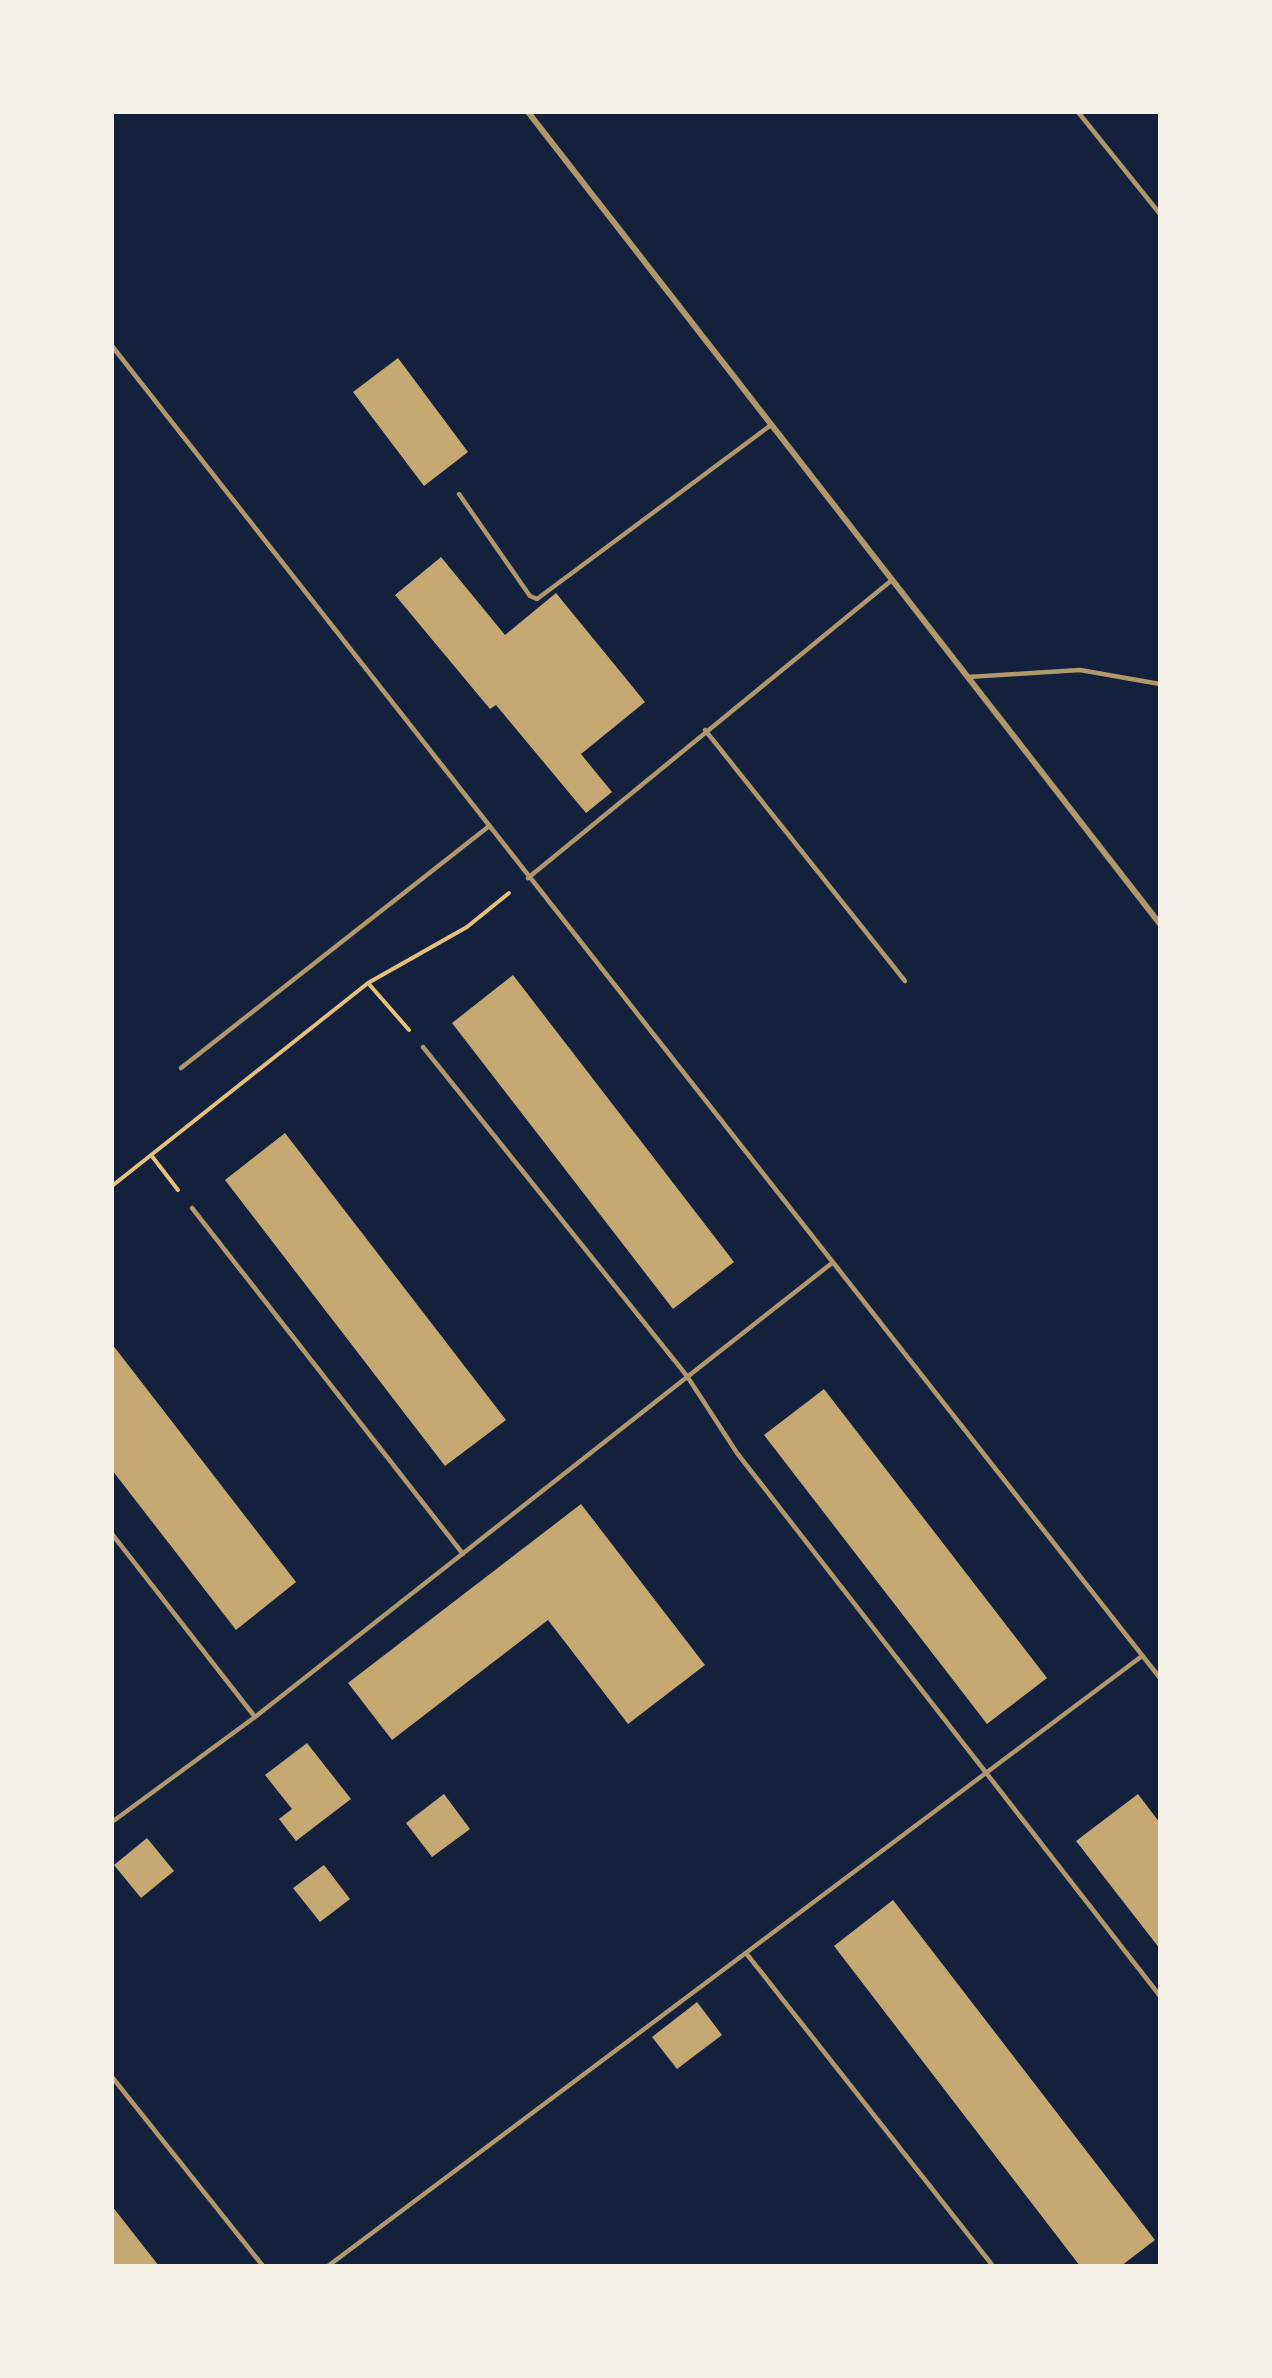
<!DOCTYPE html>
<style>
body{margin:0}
#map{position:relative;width:1272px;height:2378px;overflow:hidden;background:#14213d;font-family:Montserrat,sans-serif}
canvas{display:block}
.frame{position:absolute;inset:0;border:114px solid #f6f1e7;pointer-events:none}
</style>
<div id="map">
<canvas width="1272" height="2378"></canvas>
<div class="frame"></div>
</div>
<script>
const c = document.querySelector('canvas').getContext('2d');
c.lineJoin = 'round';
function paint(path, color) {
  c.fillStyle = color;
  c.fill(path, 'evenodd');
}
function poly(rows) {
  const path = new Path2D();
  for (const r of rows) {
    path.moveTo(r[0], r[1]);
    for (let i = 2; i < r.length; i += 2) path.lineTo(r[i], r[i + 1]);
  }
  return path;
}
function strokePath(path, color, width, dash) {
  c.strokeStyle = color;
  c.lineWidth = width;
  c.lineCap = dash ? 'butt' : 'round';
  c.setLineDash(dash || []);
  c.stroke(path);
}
paint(poly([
 [398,358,468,452,424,486,353,392],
 [441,557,505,635,556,593,645,702,581,754,612,792,586,813,496,705,490,709,395,595],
 [513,975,734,1262,673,1309,452,1023],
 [285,1133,506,1420,445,1466,225,1180],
 [112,1344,296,1582,236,1630,112,1470],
 [824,1389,1047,1678,987,1724,764,1435],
 [581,1504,705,1665,628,1724,548,1620,392,1740,348,1683],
 [307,1743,351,1799,296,1841,279,1819,292,1809,265,1775],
 [444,1794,470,1829,432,1857,406,1823],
 [1138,1794,1160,1823,1160,1949,1076,1841],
 [147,1838,174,1871,141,1898,114,1865],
 [324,1865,350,1899,320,1922,293,1888],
 [893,1900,1155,2240,1121,2266,1080,2266,834,1946],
 [697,2002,722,2035,677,2069,652,2037],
 [112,2206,159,2266,112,2266]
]), '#c6a872');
strokePath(poly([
 [368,983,409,1030],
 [151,1155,178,1190],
 [112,1186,368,983,467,927,509,893]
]), '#e5c07b', 4);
strokePath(poly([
 [1078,112,1160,214],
 [112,346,1160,1678],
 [459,494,530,596,537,599,771,425],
 [968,677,1080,670,1160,684],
 [705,730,905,981],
 [528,878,892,580],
 [423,1047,687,1376,737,1453,1160,1996],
 [181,1068,488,827],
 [192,1208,463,1554],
 [112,1534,255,1717],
 [112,1822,255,1717,832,1263],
 [746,1953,993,2266],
 [112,2077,263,2266],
 [328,2266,1142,1656]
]), '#b1986c', 4.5);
strokePath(poly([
 [528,112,1160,924]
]), '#b1986c', 6);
</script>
